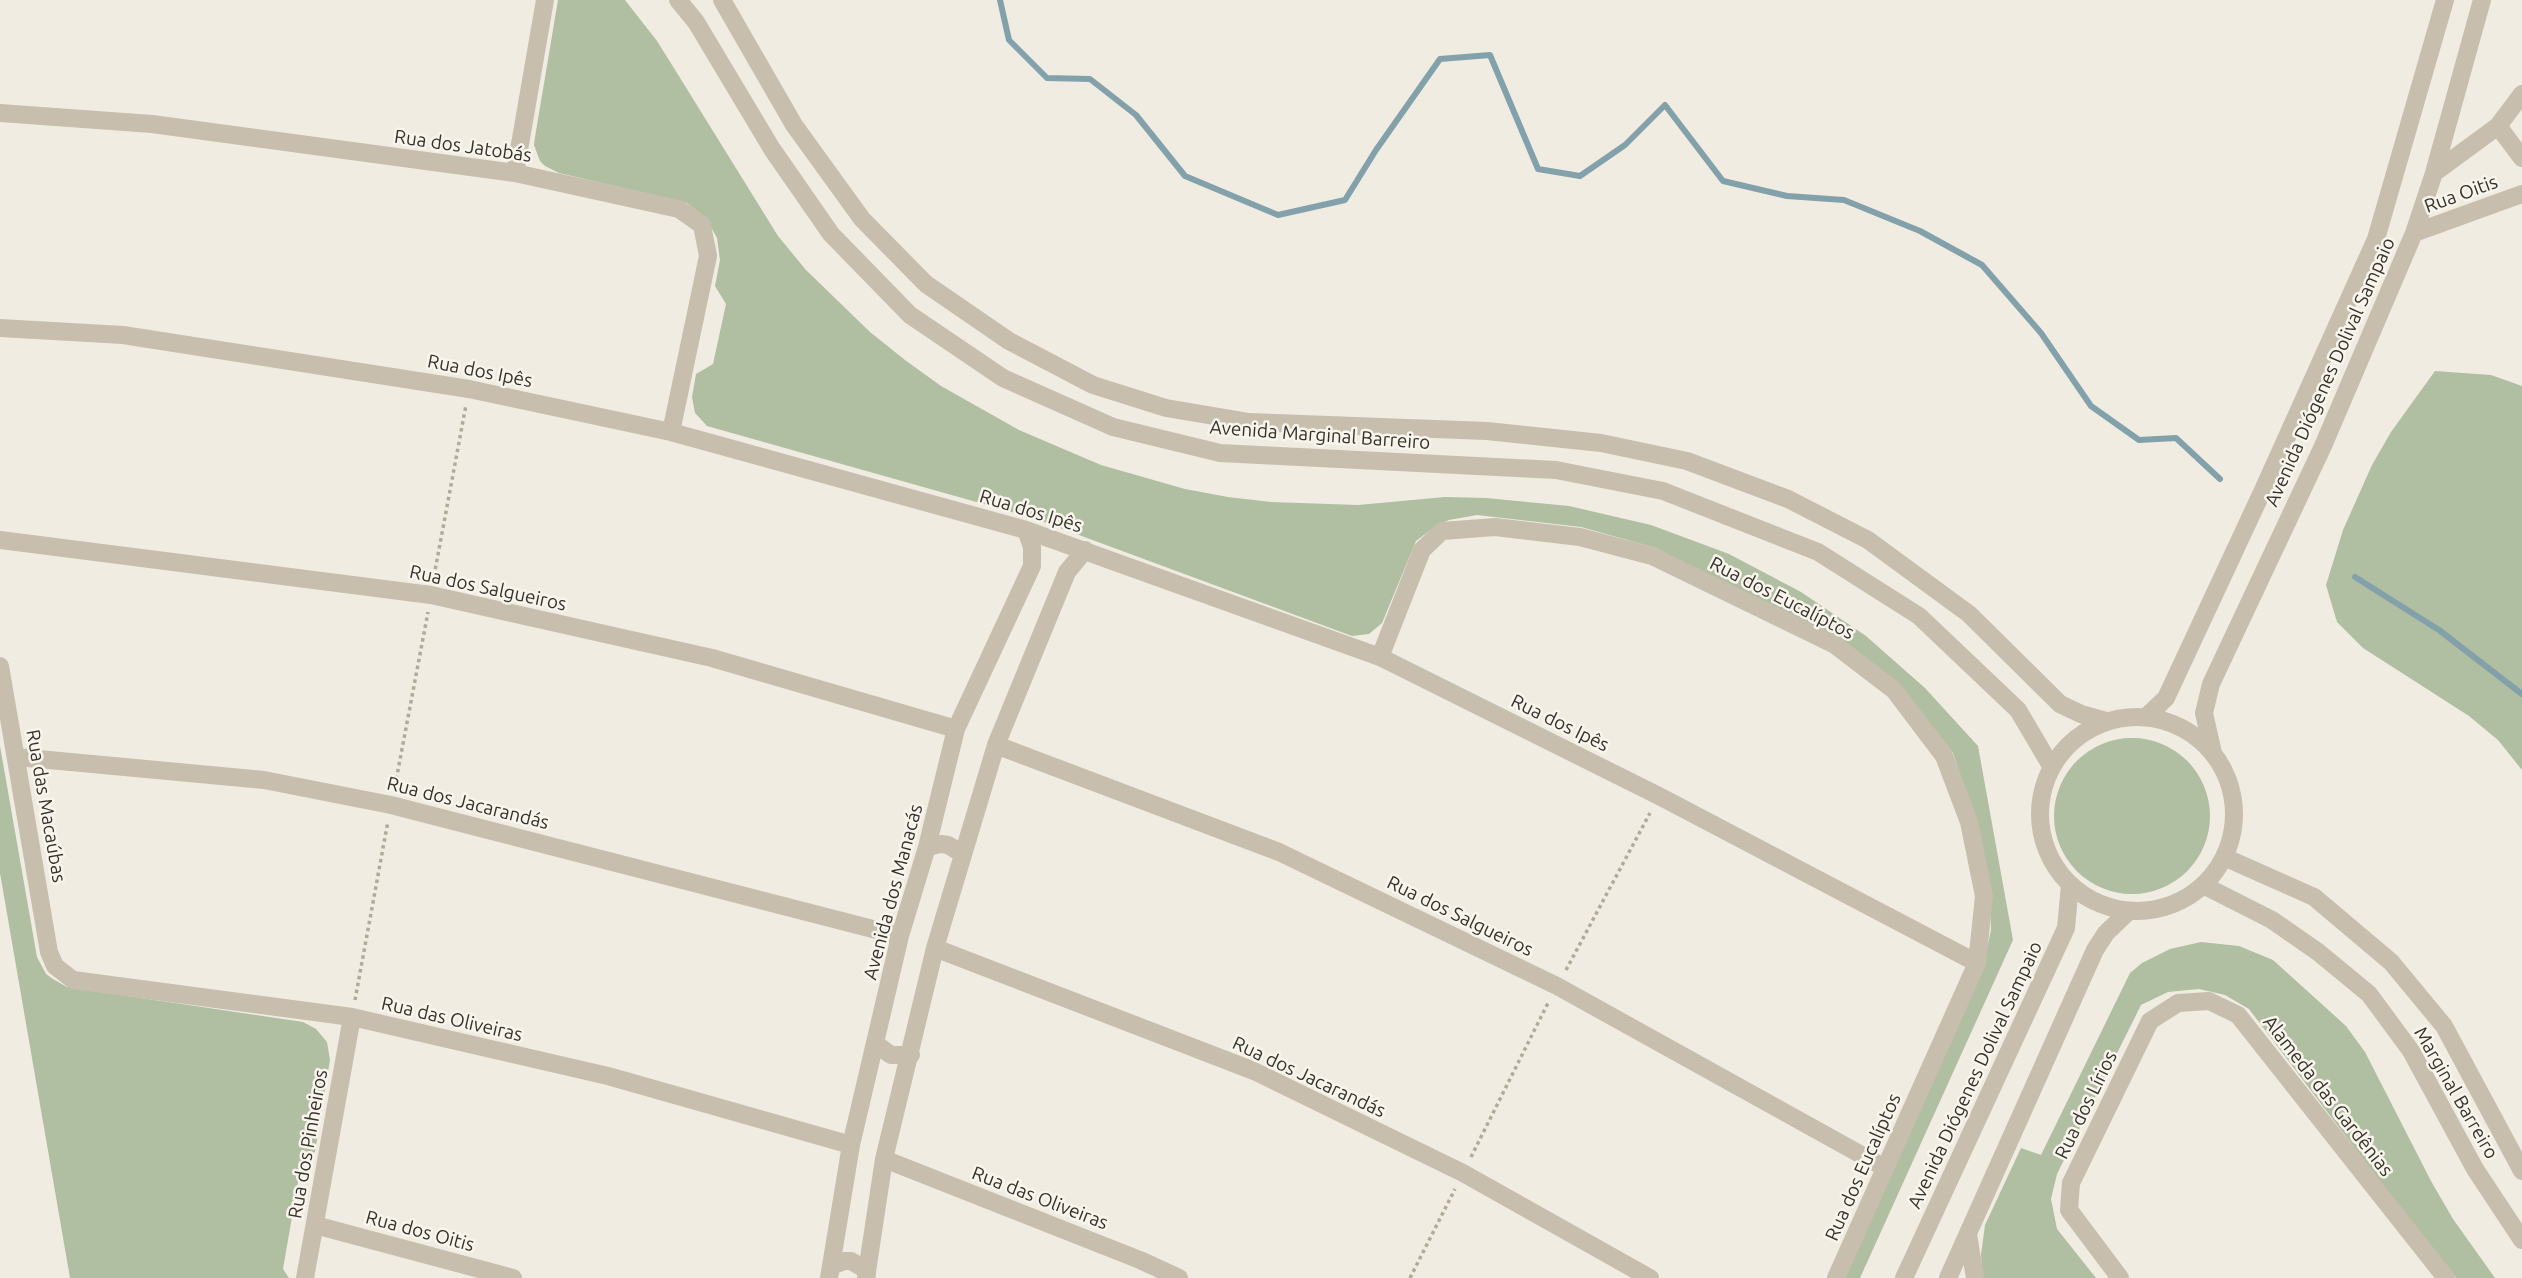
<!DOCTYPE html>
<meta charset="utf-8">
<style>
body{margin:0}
canvas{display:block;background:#f0ece1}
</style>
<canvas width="2522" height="1278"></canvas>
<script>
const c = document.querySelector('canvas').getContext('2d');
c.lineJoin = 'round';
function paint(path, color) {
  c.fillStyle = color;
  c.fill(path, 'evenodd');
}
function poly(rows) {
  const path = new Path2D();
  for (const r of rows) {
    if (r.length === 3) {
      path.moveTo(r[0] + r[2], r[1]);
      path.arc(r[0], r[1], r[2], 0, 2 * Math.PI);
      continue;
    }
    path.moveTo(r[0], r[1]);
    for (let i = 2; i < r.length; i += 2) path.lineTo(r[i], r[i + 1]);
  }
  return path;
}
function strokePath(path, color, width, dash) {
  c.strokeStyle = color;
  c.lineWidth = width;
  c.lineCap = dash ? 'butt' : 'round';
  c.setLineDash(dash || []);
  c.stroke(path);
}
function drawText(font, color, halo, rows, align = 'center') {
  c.font = font + ' Ubuntu,sans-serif';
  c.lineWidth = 5;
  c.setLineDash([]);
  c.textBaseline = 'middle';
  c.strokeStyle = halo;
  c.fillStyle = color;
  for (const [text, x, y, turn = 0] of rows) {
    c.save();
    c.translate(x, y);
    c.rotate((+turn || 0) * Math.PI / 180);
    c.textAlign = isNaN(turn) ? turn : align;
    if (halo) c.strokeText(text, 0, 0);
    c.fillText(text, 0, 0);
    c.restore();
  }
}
paint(poly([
 [558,0,625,0,657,41,677,73,778,236,806,270,870,332,905,360,941,386,1019,430,1101,465,1185,489,1228,497,1271,502,1358,505,1445,497,1486,498,1569,506,1651,525,1729,554,1801,592,1866,636,1925,688,1978,746,2013,940,1860,1278,1843,1278,1983,968,1991,930,1990,896,1975,819,1953,753,1899,684,1656,548,1581,527,1477,515,1449,520,1437,525,1416,541,1382,623,1369,634,1352,636,1033,518,707,426,695,413,692,397,696,374,713,364,726,304,715,286,720,260,717,238,706,218,687,203,559,173,545,166,540,161,534,145,535,137],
 [2435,371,2491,375,2522,386,2522,770,2498,740,2469,716,2363,648,2337,622,2326,585,2343,530,2372,465,2391,432],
 [2132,816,78],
 [0,746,37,957,46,974,53,979,67,987,303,1022,316,1029,327,1042,330,1060,315,1152,302,1159,283,1269,289,1278,70,1278,0,873],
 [2201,942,2239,946,2273,960,2346,1026,2365,1052,2431,1181,2453,1219,2495,1278,2456,1278,2426,1242,2249,1009,2225,995,2199,989,2168,992,2141,1005,2057,1174,2051,1199,2057,1229,2096,1278,1983,1278,1981,1255,1985,1225,2021,1148,2041,1155,2130,973,2142,963,2170,949]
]), '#b0bea2');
strokePath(poly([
 [1000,0,1009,40,1047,78,1090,79,1136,115,1185,176,1278,215,1345,200,1376,150,1440,59,1490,55,1538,169,1580,176,1625,145,1665,105,1723,181,1787,196,1844,200,1920,231,1982,265,2041,333,2091,406,2139,440,2176,438,2220,479],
 [2355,577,2439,630,2522,694]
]), '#83a1aa', 6);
strokePath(poly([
 [434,576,466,405],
 [395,786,428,612],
 [1566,970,1650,813],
 [355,1000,388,821],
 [1471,1157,1549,1001],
 [1410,1278,1455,1189]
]), '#b3a998', 3.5, [3.5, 3.5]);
strokePath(poly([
 [678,0,696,22,772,149,831,234,910,315,1003,378,1113,427,1220,453,1556,470,1663,491,1818,552,1919,616,2018,710,2051,766],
 [722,0,794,125,862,219,926,284,1009,341,1093,385,1166,408,1249,422,1487,431,1601,443,1687,461,1788,499,1868,540,1969,614,2060,704,2081,714,2106,721],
 [2522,94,2498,126,2522,158],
 [0,113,152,124,515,173,679,209,702,225,708,256,671,432],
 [515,173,545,0],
 [2434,173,2498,126],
 [2414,233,2522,194],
 [0,328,123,335,469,389,671,432,1026,530,1380,657,1659,796,1977,963],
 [0,540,431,595,712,658,956,729],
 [1380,657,1422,550,1442,531,1495,527,1580,537,1652,556,1835,645,1894,690,1944,756,1969,822,1984,896,1977,963,1836,1278],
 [0,666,49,952,55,966,73,980,352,1017,608,1076,851,1145],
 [2137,814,97],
 [2146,717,2166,698,2263,490,2376,239,2445,0],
 [996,745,1279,852,1557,986,1885,1168],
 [2213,753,2204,713,2211,684,2323,446,2414,233,2434,173,2482,0],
 [17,757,264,780,391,805,900,936],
 [927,847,941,844,948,845,963,854],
 [2224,857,2314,897,2391,962,2444,1026,2522,1171],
 [2203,885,2272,920,2318,952,2369,994,2411,1051,2475,1169,2522,1240],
 [935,948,1254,1071,1463,1173,1650,1278],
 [876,1044,891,1055,911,1055],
 [884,1159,1140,1260,1179,1278],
 [315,1225,513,1278],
 [1968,1234,1975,1278],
 [831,1266,844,1261,851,1261,863,1268,867,1274],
 [305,1278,352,1017],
 [829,1278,851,1145,900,936,927,847,956,729,1032,566,1032,547,1026,530],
 [866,1278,884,1159,935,948,996,745,1067,572,1085,550],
 [1904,1278,2066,928,2070,885],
 [1948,1278,2095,950,2106,933,2129,911],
 [2120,1278,2069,1210,2071,1183,2150,1021,2178,1003,2209,1001,2238,1015,2446,1278]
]), '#c7beae', 18);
drawText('19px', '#37312b', '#f8f5ed', [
 ["Rua dos Jatobás",463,146,8],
 ["Rua Oitis",2461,194,-20],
 ["Rua dos Ipês",480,371,11],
 ["Avenida Diógenes Dolival Sampaio",2330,372,-66],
 ["Avenida Marginal Barreiro",1320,435,4],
 ["Rua dos Ipês",1031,511,17],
 ["Rua dos Salgueiros",488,588,12],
 ["Rua dos Eucalíptos",1782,598,27],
 ["Rua dos Ipês",1560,723,26],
 ["Rua dos Jacarandás",468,803,14],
 ["Rua das Macaúbas",46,806,80],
 ["Avenida dos Manacás",893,892,-75],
 ["Rua dos Salgueiros",1460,916,26],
 ["Rua das Oliveiras",452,1019,13],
 ["Avenida Diógenes Dolival Sampaio",1975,1075,-65],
 ["Rua dos Jacarandás",1309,1077,25],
 ["Marginal Barreiro",2456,1093,60],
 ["Alameda das Gardênias",2328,1096,52],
 ["Rua dos Lírios",2086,1105,-64],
 ["Rua dos Pinheiros",308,1144,-80],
 ["Rua dos Eucalíptos",1863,1167,-66],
 ["Rua das Oliveiras",1040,1198,21],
 ["Rua dos Oitis",420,1231,15]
]);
</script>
